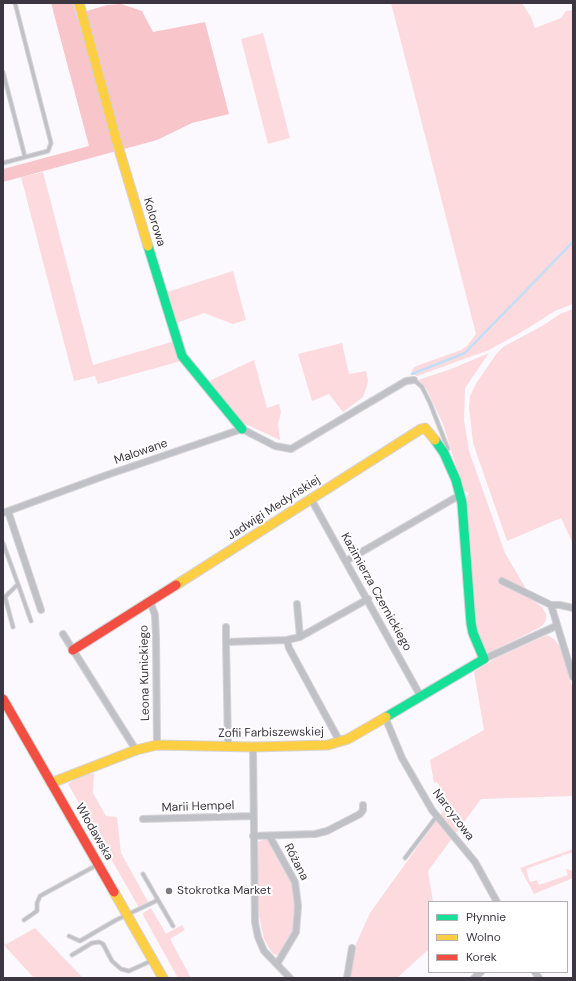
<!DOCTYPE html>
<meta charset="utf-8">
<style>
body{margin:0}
#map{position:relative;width:576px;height:981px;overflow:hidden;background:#fbf9fd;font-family:"DM Sans",sans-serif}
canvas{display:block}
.frame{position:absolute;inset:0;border:4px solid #3c3642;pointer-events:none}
.legend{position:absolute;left:428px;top:901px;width:140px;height:72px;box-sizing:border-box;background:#fff;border:1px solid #b1afb3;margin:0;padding:5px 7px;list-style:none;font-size:12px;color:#3c3642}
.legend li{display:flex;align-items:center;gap:8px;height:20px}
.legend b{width:20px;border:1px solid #b1afb3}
</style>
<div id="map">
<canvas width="576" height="981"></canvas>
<div class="frame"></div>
<ul class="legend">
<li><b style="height:5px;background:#16e098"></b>Płynnie</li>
<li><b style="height:5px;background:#ffcf43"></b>Wolno</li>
<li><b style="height:5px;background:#f24e42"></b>Korek</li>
</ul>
</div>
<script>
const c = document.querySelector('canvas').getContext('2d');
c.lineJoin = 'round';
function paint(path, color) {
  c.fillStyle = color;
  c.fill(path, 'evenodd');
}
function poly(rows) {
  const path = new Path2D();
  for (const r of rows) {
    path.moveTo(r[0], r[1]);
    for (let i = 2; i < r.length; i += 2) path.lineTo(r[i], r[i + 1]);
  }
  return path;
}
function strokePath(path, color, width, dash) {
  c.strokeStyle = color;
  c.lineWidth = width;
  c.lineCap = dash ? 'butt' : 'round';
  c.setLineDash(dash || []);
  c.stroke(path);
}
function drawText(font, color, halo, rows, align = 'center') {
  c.font = font + ' "DM Sans",sans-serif';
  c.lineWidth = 4;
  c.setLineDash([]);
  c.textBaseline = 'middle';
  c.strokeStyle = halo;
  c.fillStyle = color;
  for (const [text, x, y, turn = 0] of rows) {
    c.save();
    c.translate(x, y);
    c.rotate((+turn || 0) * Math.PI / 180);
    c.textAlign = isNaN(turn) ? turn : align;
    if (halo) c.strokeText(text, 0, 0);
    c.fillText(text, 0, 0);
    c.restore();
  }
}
paint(poly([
 [391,3,522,3,531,17,535,28,561,18,566,11,573,10,573,304,555,311,525,330,489,350,417,376,411,373,414,367,461,350,467,346,476,334],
 [263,33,290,138,268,144,241,39],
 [43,172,93,365,175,341,181,361,98,384,95,376,74,381,21,177],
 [233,271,246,320,233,324,204,313,171,325,161,294],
 [573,309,573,544,561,518,507,541,473,443,469,407,470,396,477,382,497,353,503,347,542,326,560,314],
 [342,343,349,374,366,371,368,380,367,386,363,397,343,412,329,394,312,401,298,354],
 [489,353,465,388,464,420,469,451,505,553,532,599,542,607,546,614,546,620,543,625,537,629,488,653,484,649,475,629,465,500,469,493,464,491,443,424,427,390,418,380,451,369],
 [254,360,267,408,279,404,281,412,278,424,280,440,241,422,207,382],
 [547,635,554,639,561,648,573,690,573,796,481,799,428,871,433,902,429,902,429,949,397,978,349,978,356,944,370,913,446,807,439,794,443,792,437,782,434,783,430,760,484,730,474,672,496,658],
 [94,773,93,793,106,816,117,817,121,853,148,902,140,906,138,906,68,784,78,777],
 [265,839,270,841,293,883,296,914,293,933,280,954,276,955,272,953,264,939,258,912,258,842],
 [573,849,572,853,562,855,562,856,526,869,530,882,537,880,539,885,568,875,566,869,573,871,573,878,534,894,520,868],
 [151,908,166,934,182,925,185,930,170,939,191,978,178,978,143,915,143,913],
 [35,928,83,978,34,978,3,944,3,940,5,945]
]), '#fcdade');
paint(poly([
 [51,3,73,3,78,20,87,11,107,5,121,4,142,11,153,32,205,22,229,114,192,123,157,140,3,182,3,169,89,146]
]), '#f8c5ca');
strokePath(poly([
 [412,374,465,353,573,242]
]), '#c1dff8', 2.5);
const lane = poly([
 [3,72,25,157],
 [3,163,48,151,51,143,15,3],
 [414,380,422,387,430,403,448,449,445,452],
 [3,543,18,584,5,597,13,627],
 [18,584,31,621],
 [405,858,437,816],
 [143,874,173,926],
 [24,920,37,911,37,903,40,896,97,865],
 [69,936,80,941,116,920,158,900],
 [72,955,92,943,99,942,103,944,112,961,121,969,129,971,151,961]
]);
const street = poly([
 [311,499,421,697],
 [8,511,41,610],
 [3,513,104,476,242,429,275,446,291,449,406,381,414,380],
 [346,561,460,495],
 [502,581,551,605,560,605,573,608],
 [150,601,155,615,156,638,157,745],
 [297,604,300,637],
 [551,605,573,677],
 [226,627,226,642],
 [63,634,136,750],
 [287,640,289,648,340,742],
 [484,659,556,626],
 [385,717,402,758,432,810,475,862,497,902],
 [228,746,226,642,287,640,300,637,368,599],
 [253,747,255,922,258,937,264,951,290,978],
 [143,819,253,816],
 [253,836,315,834,327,831,360,814,363,810,363,805],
 [270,837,295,882,298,906,296,932,277,964],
 [535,972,539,978],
 [347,978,352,948],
 [474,978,481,972]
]);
const fast = poly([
 [148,246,182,356,242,429],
 [386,717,484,659,473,633,471,623,462,503,456,480,444,453,435,440]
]);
const slow = poly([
 [79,3,118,146,148,246],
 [176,585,421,429,425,428,435,440],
 [51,783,136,750,157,745,253,747,328,745,348,739,386,717],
 [114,892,163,978]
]);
const jam = poly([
 [73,650,176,585],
 [3,699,114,892]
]);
strokePath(lane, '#d5d3d7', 5);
strokePath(street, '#d5d3d7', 8);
strokePath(fast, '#d5d3d7', 11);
strokePath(slow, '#d5d3d7', 11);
strokePath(jam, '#d5d3d7', 11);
strokePath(lane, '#c0c1c6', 3);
strokePath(street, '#c0c1c6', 6);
strokePath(fast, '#16e098', 9);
strokePath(slow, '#ffcf43', 9);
strokePath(jam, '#f24e42', 9);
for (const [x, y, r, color] of [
 [169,891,4,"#7f7a83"]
]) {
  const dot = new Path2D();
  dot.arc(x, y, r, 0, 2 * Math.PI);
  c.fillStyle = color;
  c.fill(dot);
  strokePath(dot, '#fff', 1.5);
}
drawText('12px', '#3c3642', '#fff', [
 ["Kolorowa",154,222,73],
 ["Malowane",141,452,-19],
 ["Jadwigi Medyńskiej",274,508,-33],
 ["Kazimierza Czernickiego",376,592,61],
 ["Leona Kunickiego",145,673,-91],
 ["Zofii Farbiszewskiej",271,733,-1],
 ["Marii Hempel",198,807,-2],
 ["Narcyzowa",453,815,53],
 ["Włodawska",94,832,60],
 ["Różana",296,862,63]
]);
drawText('12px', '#3c3642', '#fff', [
 ["Stokrotka Market",177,891]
], 'left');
</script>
